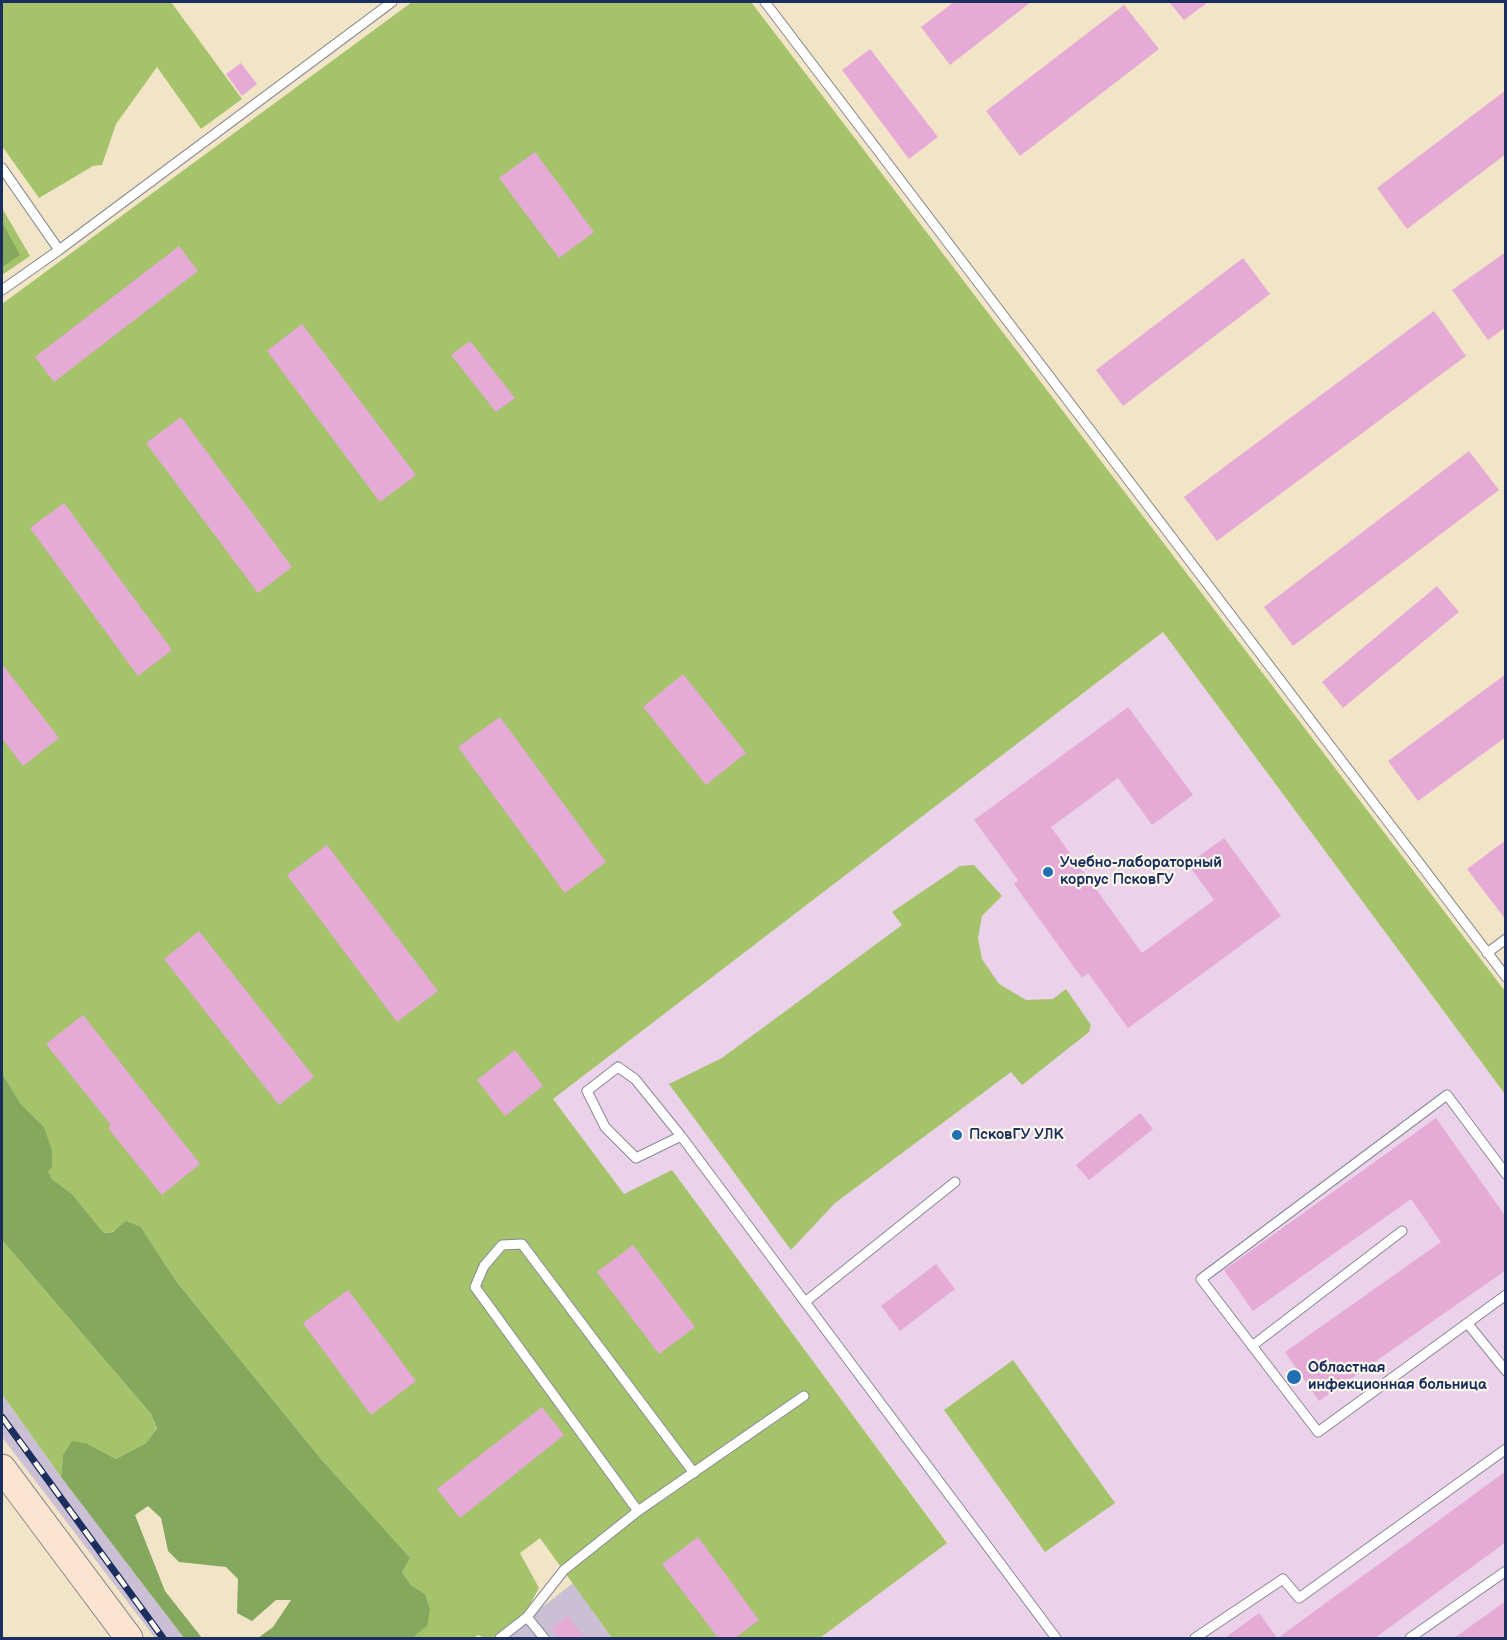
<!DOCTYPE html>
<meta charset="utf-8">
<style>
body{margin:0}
#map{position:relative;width:1507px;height:1640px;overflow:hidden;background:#f2e4c7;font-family:"Balsamiq Sans",sans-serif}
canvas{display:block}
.frame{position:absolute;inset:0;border:3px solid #1b2f5e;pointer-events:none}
</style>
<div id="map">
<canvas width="1507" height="1640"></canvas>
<div class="frame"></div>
</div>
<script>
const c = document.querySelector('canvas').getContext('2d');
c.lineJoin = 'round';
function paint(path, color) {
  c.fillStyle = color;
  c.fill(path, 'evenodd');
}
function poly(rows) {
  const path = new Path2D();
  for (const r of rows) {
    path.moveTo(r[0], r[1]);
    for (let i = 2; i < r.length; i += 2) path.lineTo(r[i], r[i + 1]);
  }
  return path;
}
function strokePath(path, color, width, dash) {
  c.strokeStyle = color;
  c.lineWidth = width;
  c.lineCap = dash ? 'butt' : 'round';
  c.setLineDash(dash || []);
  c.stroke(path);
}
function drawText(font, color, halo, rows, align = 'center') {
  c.font = font + ' "Balsamiq Sans",sans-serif';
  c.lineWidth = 4.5;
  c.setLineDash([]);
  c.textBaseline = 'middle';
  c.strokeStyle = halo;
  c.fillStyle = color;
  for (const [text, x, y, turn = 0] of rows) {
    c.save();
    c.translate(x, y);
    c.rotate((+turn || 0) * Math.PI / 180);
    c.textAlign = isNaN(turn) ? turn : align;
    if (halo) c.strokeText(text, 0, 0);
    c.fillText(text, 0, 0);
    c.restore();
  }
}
paint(poly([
 [1163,632,1505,1094,1505,1638,820,1638,947,1542,672,1171,624,1194,552,1099]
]), '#ecd1ea');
paint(poly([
 [2,1394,61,1477,184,1638,155,1638,2,1437],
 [573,1583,612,1638,503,1638]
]), '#cbbfd5');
paint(poly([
 [2,2,171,2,242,99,201,129,157,67,116,124,102,165,93,166,39,198,2,146],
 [412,2,751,2,1505,991,1505,1094,1163,632,553,1099,624,1194,672,1170,947,1543,820,1638,612,1638,540,1538,520,1553,539,1588,524,1615,492,1638,485,1638,478,1635,474,1638,412,1638,425,1594,411,1585,402,1572,409,1558,321,1459,176,1281,141,1227,104,1233,72,1194,52,1179,48,1171,44,1127,21,1104,2,1073,2,304],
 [2,208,30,256,2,275],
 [974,865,1002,896,982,916,978,938,982,959,999,984,1026,1000,1053,999,1066,989,1091,1025,1089,1032,1022,1085,1011,1072,835,1203,791,1250,669,1084,722,1058,902,925,892,912,960,866],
 [2,1240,151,1414,157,1430,146,1443,116,1459,88,1444,63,1455,61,1477,2,1394],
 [1013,1360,1115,1503,1045,1552,944,1410]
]), '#a5c36a');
paint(poly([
 [2,222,20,255,2,267],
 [2,1073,21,1104,44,1127,52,1151,52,1167,48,1171,52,1179,72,1194,104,1233,113,1232,126,1221,141,1227,176,1281,321,1459,410,1558,402,1572,411,1585,425,1594,430,1610,427,1626,412,1638,258,1638,273,1627,291,1600,276,1600,252,1621,237,1613,238,1579,226,1567,179,1562,168,1551,161,1518,148,1506,135,1515,165,1591,202,1638,184,1638,61,1477,63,1455,72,1441,88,1444,116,1459,146,1443,157,1429,151,1414,2,1240]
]), '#84a95e');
paint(poly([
 [954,2,1031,2,950,65,921,27],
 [1169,2,1208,2,1184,20],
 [1124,5,1159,49,1020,156,986,111],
 [870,49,938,137,909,159,842,70],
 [241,63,257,84,242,96,226,74],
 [1506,90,1506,154,1407,229,1377,188],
 [535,152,594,232,559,258,499,178],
 [179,246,198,271,54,382,35,357],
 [1506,252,1506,327,1488,340,1452,290],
 [1243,258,1270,294,1123,406,1096,370],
 [1434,311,1466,356,1217,541,1184,497],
 [302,324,416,475,380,502,267,351],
 [470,341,515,398,496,412,451,355],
 [181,417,292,567,258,593,146,443],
 [1469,451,1499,490,1293,646,1264,607],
 [64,503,172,650,138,676,30,528],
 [1437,586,1459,612,1343,708,1322,682],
 [2,664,59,738,23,766,2,738],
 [683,674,746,753,706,785,643,707],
 [1506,674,1506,737,1418,801,1388,761],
 [1128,707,1193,795,1152,825,1118,778,1051,827,1142,953,1214,900,1188,864,1224,838,1281,916,1128,1028,1088,973,1082,978,1014,884,1018,880,974,820],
 [500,717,606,862,565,893,458,747],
 [1506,840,1506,920,1467,869],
 [327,845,438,991,397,1022,287,875],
 [199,931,314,1077,279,1105,164,959],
 [83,1015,200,1164,162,1195,108,1128,111,1125,46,1044],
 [515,1050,543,1086,505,1116,477,1080],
 [1140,1113,1153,1129,1089,1180,1076,1165],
 [1436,1118,1506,1217,1506,1270,1319,1401,1285,1352,1441,1242,1411,1199,1253,1311,1224,1270],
 [633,1245,695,1327,659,1354,597,1272],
 [936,1264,955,1289,900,1331,881,1306],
 [348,1290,416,1381,371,1415,303,1323],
 [542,1407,564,1435,460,1518,437,1489],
 [1506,1471,1506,1542,1375,1638,1278,1638],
 [698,1537,759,1620,735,1638,718,1638,662,1564],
 [1506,1601,1506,1638,1454,1638],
 [1259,1613,1277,1638,1225,1638],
 [567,1616,585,1638,559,1638,551,1629]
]), '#e5abd6');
const service = poly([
 [765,2,1506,977],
 [2,168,59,250],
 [2,290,59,250,392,2],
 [1487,953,1506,939],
 [681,1136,636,1158,605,1127,587,1091,618,1067,635,1079,681,1136,1056,1638],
 [1506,1174,1447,1095,1201,1279,1318,1432,1506,1295],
 [805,1302,955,1182],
 [1468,1324,1506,1371],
 [1252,1346,1402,1231],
 [638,1511,475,1287,484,1266,502,1245,522,1244,694,1473],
 [527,1617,564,1570,638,1511,804,1396],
 [500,1638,527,1617,544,1638],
 [1195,1638,1283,1579,1299,1598,1506,1449],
 [1410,1638,1506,1571]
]);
const secondary = poly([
 [2,1468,129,1638]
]);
strokePath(service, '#868a92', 11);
strokePath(secondary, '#868a92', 29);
strokePath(service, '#fff', 9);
strokePath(secondary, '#fde4d1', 27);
const rail = poly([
 [2,1417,163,1638]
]);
strokePath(rail, '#1b2f5e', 7);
strokePath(rail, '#fbf7ec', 4.5, [14]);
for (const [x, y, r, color] of [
 [1048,872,6,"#1f6fb2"],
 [957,1135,6,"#1f6fb2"],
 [1294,1377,8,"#1f6fb2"]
]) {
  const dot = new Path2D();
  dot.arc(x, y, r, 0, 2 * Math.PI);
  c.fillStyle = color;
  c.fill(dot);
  strokePath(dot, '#fbf7ec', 2);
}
drawText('bold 15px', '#1b2f5e', '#fbf7ec', [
 ["Учебно-лабораторный",1060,863],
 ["корпус ПсковГУ",1060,880],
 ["ПсковГУ УЛК",969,1135],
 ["Областная",1308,1368],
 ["инфекционная больница",1308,1385]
], 'left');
</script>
